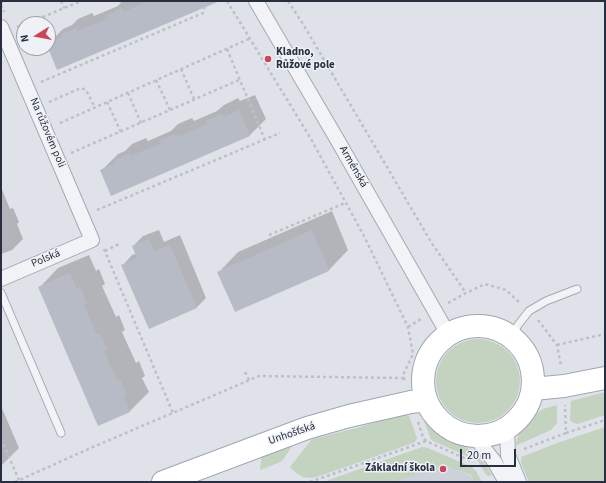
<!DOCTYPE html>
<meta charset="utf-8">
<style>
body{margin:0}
#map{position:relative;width:606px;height:483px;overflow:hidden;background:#dfe2e8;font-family:"Source Sans 3",sans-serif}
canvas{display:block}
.frame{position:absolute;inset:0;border:2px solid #28303f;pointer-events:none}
.north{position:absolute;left:16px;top:16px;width:40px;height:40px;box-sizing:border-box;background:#eef1f6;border:1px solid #9fa4ad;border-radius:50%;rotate:259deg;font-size:11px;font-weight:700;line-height:16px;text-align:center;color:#28303f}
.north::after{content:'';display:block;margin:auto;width:14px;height:18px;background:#cb4656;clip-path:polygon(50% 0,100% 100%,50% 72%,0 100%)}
.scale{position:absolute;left:460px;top:449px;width:56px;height:18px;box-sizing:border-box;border:2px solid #28303f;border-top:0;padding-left:5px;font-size:12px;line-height:14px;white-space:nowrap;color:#28303f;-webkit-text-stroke:3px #eef1f6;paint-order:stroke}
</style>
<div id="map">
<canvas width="606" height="483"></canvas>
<div class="frame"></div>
<div class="north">N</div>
<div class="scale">20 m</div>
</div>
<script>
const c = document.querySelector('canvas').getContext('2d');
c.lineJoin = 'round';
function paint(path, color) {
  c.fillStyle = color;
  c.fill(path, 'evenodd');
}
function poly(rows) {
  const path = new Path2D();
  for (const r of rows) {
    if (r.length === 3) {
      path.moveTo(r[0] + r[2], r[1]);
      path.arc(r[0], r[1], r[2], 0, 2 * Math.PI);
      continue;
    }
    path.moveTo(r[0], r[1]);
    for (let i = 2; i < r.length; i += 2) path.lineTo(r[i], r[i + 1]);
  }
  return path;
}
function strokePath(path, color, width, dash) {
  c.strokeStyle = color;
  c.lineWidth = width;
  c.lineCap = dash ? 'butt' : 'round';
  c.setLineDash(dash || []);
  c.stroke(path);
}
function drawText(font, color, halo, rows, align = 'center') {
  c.font = font + ' "Source Sans 3",sans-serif';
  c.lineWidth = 3;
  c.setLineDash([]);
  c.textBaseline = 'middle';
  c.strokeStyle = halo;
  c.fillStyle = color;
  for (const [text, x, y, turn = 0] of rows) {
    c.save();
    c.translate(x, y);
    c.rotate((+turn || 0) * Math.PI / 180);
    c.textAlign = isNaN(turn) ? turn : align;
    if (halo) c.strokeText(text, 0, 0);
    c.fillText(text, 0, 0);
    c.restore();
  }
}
paint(poly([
 [445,464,471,476,474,482,393,482]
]), '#cdd1da');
paint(poly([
 [478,381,42],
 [605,392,605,415,578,424,574,423,570,420,571,401],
 [557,405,557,423,551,430,515,446,521,428,529,419,543,409],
 [405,415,409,416,417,438,415,442,413,443,337,470,316,477,309,478,303,477,296,473,290,467,312,439,357,428,389,418],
 [424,421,446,440,472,450,485,464,492,475,488,476,485,473,478,461,431,440],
 [605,427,605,482,529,482,521,463,521,457,560,442],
 [294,443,283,460,278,463,260,470,262,454],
 [422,447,428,448,472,467,476,471,482,482,474,482,471,475,445,465,394,482,323,482]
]), '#c4d2c0');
paint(poly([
 [122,1,205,1,48,46,48,44,63,29,72,25,78,19,92,13,94,16,118,6],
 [255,95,266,119,250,135,112,194,102,170,118,154,125,151,132,144,146,138,148,141,171,131,178,124,192,118,194,121,217,111,224,105,238,98,240,101],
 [1,187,10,209,13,208,19,222,17,224,23,239,12,250,1,254],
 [332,211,348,250,329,270,219,272,238,252],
 [159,230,164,242,180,235,206,298,196,308,123,265,132,255,136,254,133,246,143,236],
 [89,255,96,271,99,269,105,284,102,286,116,317,119,315,125,330,122,332,136,363,139,361,145,376,142,378,149,392,130,411,99,424,40,287,58,268],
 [1,406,19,448,1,466]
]), '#0003');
paint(poly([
 [148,1,220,1,57,70,48,48,48,44,62,38,61,35,76,28,78,31,108,18,107,15,122,8,124,12],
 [239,110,250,136,111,196,100,170,116,163,115,160,130,153,131,156,162,143,160,140,176,134,178,137,208,124,206,121,222,114,224,117],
 [312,230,329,271,235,312,217,272],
 [149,239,154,251,170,245,197,308,149,329,121,265,137,258,132,246],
 [70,273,77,289,80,287,87,303,84,305,97,335,100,333,107,349,104,351,117,381,120,379,127,395,124,396,130,412,98,426,38,287]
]), '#b6bbc5');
const lane = poly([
 [1,293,61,433],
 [512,337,518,325,529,311,546,301,577,289]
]);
const street = poly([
 [256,1,338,141,448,334],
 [1,27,92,240,1,279],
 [507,428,508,455,519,482],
 [475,437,494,461,506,482]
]);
const primary = poly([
 [478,381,55],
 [533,389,564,386,605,378],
 [163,482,307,428,349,416,411,402,426,400]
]);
strokePath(lane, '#a4a9b2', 9);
strokePath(street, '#a4a9b2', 16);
strokePath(primary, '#9fa6b3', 24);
strokePath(poly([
 [61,1,64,8],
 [227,1,311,139,364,236,408,327,413,354,404,373,404,383],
 [288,1,303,24,431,242,466,293],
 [1,2,4,1],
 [1,5,4,12],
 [26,24,81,1],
 [17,27,24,25],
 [227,49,265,140],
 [181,69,194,99],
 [156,80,170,110],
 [41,82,203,13,206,1],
 [128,93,141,123],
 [49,102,81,88,86,90,95,108],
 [107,102,121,132],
 [60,123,251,38],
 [71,153,239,80],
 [97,210,280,133],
 [269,235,345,203],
 [104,249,173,413],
 [105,251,119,244],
 [448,303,466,293,485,284,506,290,520,303],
 [538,320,557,345,561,366],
 [408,327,421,319],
 [557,345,605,334],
 [245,372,249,380],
 [418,422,423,437,426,441,473,462],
 [566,433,605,420],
 [1,439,19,480],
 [524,449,566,433,565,405],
 [15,482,93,447,259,376,404,378],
 [310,482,426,441]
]), '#bdc0c6', 2.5, [3, 3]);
strokePath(lane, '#f2f3f6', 7);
strokePath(street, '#f2f3f6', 14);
strokePath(primary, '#fff', 22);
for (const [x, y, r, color] of [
 [268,59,4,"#cb4656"],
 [443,469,4,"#cb4656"]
]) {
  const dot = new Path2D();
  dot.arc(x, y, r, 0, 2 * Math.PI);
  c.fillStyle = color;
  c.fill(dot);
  strokePath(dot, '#eef1f6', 1.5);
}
drawText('bold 11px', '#28303f', '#eef1f6', [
 ["Kladno,",276,53],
 ["Růžové pole",276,66],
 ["Základní škola",435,469,"right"]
], 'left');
drawText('11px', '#28303f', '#eef1f6', [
 ["Na růžovém poli",47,133,67],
 ["Arménská",353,167,60],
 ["Polská",46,259,-23],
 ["Unhošťská",292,434,-19]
]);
</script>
